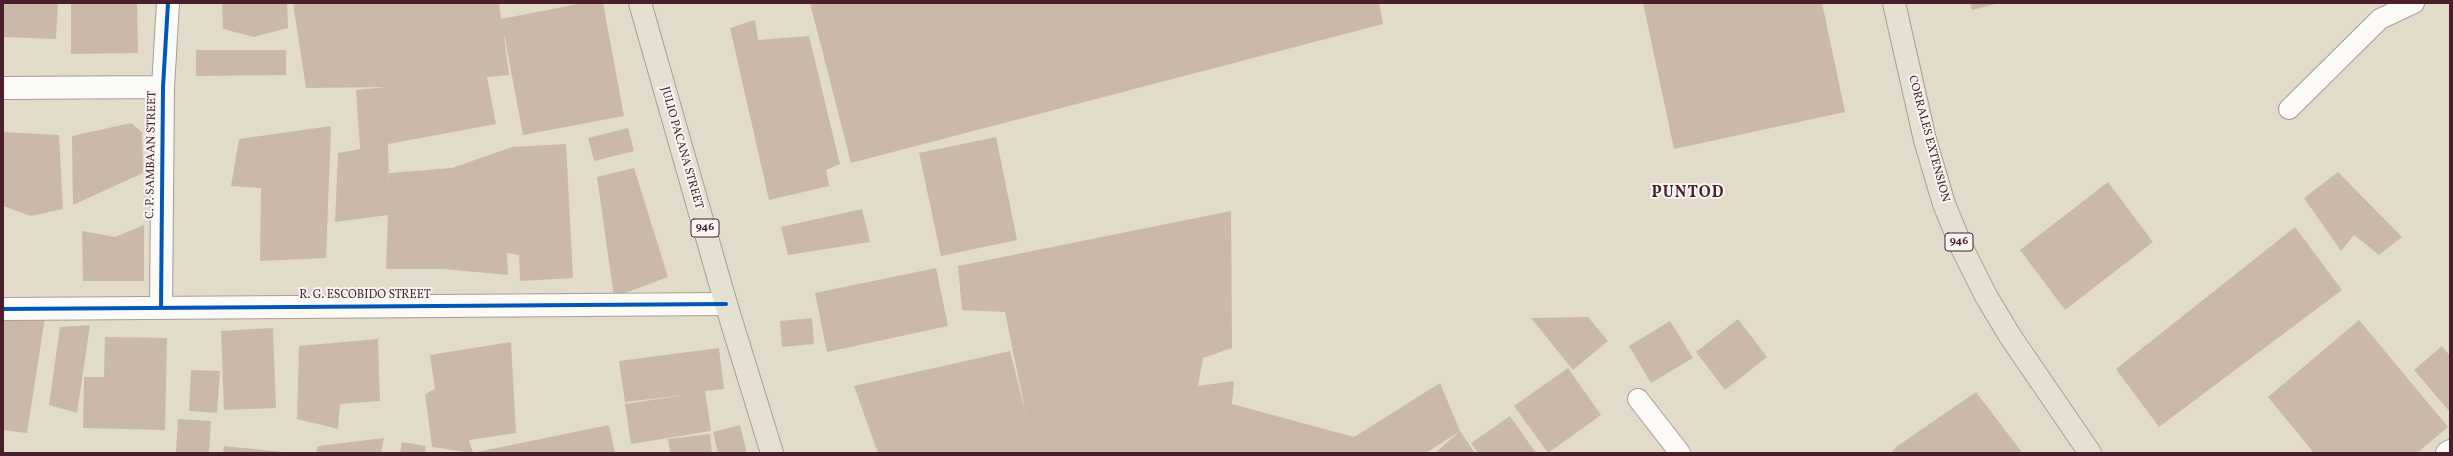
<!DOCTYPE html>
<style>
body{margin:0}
#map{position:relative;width:2453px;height:456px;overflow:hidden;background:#e2dbca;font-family:Vollkorn,serif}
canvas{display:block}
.frame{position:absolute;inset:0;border:4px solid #4a1f2b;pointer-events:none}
</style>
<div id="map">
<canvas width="2453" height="456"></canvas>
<div class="frame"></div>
</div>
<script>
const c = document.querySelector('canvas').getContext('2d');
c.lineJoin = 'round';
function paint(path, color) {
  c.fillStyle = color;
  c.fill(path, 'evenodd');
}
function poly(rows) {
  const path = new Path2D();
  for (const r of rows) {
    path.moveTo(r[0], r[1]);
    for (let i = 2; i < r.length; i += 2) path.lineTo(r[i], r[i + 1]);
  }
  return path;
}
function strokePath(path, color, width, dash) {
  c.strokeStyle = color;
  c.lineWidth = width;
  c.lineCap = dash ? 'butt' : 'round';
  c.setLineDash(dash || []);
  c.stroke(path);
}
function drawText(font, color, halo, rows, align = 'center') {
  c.font = font + ' Vollkorn,serif';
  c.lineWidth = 4;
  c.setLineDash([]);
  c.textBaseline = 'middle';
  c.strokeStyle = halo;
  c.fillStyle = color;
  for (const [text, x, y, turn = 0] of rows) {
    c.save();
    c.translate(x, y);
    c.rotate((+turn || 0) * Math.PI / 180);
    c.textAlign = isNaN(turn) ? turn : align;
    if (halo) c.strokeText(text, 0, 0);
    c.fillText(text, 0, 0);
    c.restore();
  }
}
paint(poly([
 [3,3,58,3,56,39,3,37],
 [71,3,137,3,138,53,71,54],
 [222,3,287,3,288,28,254,37,223,29],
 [293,3,499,3,501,19,583,3,603,3,624,116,523,135,503,28,509,75,487,77,496,124,388,144,389,188,389,173,452,168,512,147,566,144,573,278,520,281,519,255,507,253,508,275,443,269,386,269,388,215,335,222,338,153,360,149,356,90,388,87,306,88],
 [810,3,1379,3,1383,24,851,163],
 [1643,3,1822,3,1845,112,1674,149],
 [1970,3,1995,3,1995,4,1972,10],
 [755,20,758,40,809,36,840,164,826,170,829,186,769,200,730,28],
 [196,50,286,50,286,75,196,76],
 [131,123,142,132,143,173,73,205,72,136],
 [331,126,326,258,260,261,261,188,231,186,239,139],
 [628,128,634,151,594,161,588,138],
 [3,132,59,135,63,209,31,216,3,206],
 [996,137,1017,240,941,256,919,153],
 [634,168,668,277,614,297,597,177],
 [2338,172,2402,237,2379,255,2354,235,2341,251,2304,198],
 [2108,182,2153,242,2065,310,2020,250],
 [862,209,870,242,788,255,781,227],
 [1231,211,1232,348,1203,358,1198,386,1234,381,1232,404,1354,437,1440,383,1460,431,1426,453,878,453,854,386,1010,351,1026,415,1005,312,962,310,958,266],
 [144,225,144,281,83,281,82,231,115,237],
 [2295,227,2342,290,2159,427,2116,369],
 [936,268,948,326,827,352,815,293],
 [45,317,27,433,3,430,3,318],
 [1588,317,1608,341,1573,370,1531,318],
 [812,318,814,344,782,347,780,321],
 [1738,319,1767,357,1725,390,1696,352],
 [2359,320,2448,427,2417,453,2314,453,2268,397],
 [1670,321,1693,358,1651,383,1629,346],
 [90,325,77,413,49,405,60,327],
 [273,328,276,408,224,410,221,331],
 [105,337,167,338,165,430,83,428,84,377,104,377],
 [378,339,380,401,340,404,338,429,297,419,299,346],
 [511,342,516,433,469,440,473,453,432,447,425,394,435,389,430,355],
 [2442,346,2450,356,2450,412,2414,370],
 [719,348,724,389,705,391,711,431,631,444,625,404,685,395,625,402,619,361],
 [1568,368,1601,415,1548,453,1514,406],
 [191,370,220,371,217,413,189,411],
 [1976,392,2021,451,2019,453,1891,453,1896,447],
 [1510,416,1536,453,1478,453,1471,443],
 [178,419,211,421,209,453,176,453],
 [609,425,615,453,477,453,477,452],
 [740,425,747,453,718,453,713,432],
 [1460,431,1475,453,1435,453],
 [710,434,712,453,670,453,668,439],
 [384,438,381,453,316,453,318,446],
 [402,442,426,446,425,453,400,453],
 [224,446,284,452,283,453,223,453]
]), '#cab9ab');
const lane = poly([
 [2289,109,2380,19,2414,3],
 [1638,399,1680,453]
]);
const street = poly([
 [3,88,163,87],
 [161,307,163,87,168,3],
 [3,309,726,304],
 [2447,453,2450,451]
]);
const primary = poly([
 [640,3,726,304,772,453],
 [1894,3,1925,140,1944,204,1962,248,1986,296,2010,336,2090,453]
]);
strokePath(lane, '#a79e96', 22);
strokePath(street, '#a79e96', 24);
strokePath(primary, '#a79e96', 24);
strokePath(lane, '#fbfaf7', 20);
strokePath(street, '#fbfaf7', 22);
strokePath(primary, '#e6e0d3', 22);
strokePath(poly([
 [161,307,163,87,168,3],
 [3,309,726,304]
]), '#0057b8', 4);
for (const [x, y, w] of [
 [705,228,28],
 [1959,242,28]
]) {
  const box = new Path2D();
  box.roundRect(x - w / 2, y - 9, w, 18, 3);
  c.fillStyle = '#f6f6f2';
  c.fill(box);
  strokePath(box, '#4a1f2b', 1);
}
drawText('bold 11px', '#4a1f2b', null, [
 ["946",705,228],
 ["946",1959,242]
]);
drawText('12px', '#4a1f2b', '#f6f6f2', [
 ["CORRALES EXTENSION",1928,139,75],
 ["JULIO PACANA STREET",681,148,74],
 ["C. P. SAMBAAN STREET",152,155,-89],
 ["R. G. ESCOBIDO STREET",365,296]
]);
c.letterSpacing = '1px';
drawText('bold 16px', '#4a1f2b', '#f6f6f2', [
 ["PUNTOD",1688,194]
]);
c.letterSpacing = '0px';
</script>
